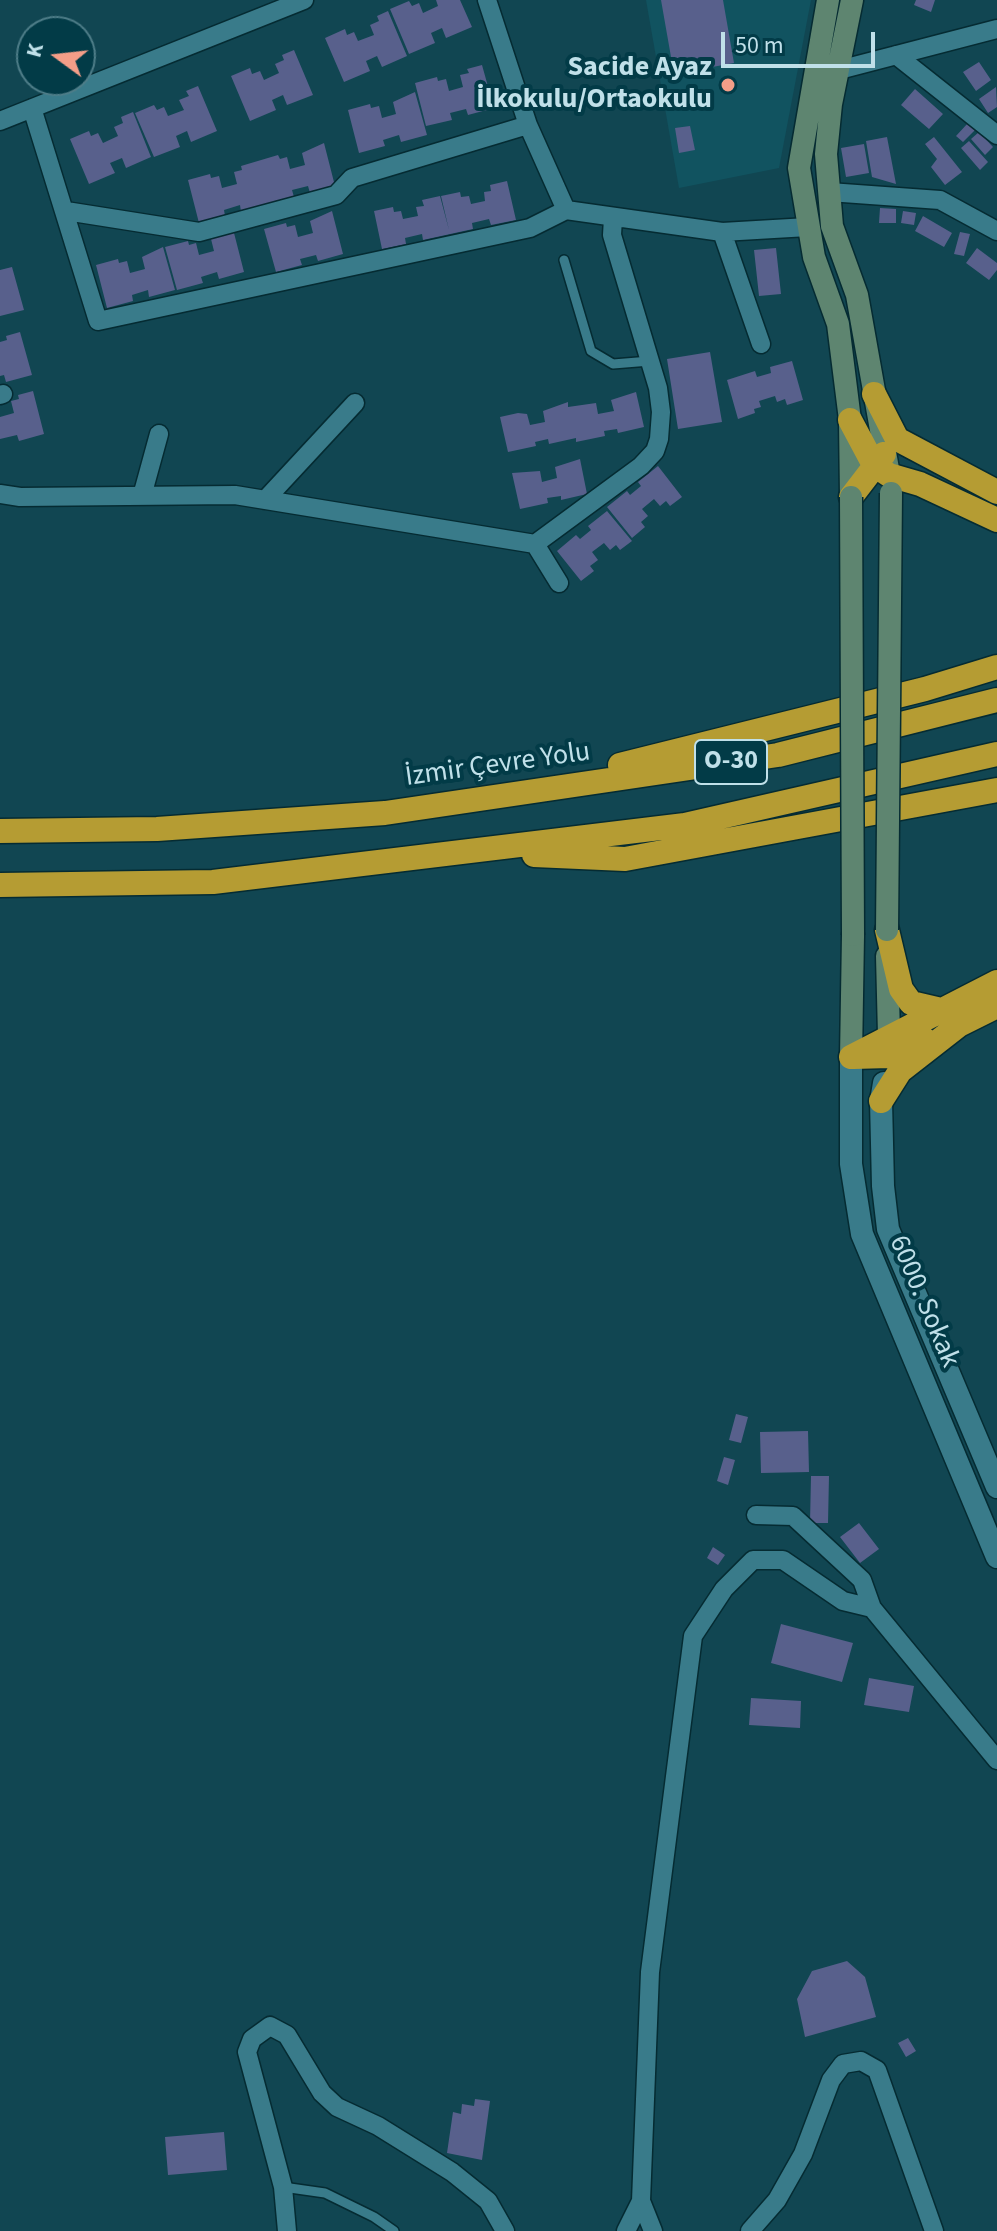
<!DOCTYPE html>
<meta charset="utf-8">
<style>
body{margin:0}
#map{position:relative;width:997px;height:2231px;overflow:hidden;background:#114652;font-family:"Source Sans 3",sans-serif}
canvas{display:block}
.north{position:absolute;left:16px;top:16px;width:80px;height:80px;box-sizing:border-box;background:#023b47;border:2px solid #4e7d88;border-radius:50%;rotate:285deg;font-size:22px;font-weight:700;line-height:32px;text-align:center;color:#c0e0e9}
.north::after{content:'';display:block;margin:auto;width:28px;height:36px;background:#f49e88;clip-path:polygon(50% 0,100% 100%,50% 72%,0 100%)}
.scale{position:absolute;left:721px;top:32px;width:154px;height:36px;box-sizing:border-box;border:4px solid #c0e0e9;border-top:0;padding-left:10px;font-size:24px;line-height:28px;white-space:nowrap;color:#c0e0e9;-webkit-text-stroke:6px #023b47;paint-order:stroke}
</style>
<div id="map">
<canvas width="997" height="2231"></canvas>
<div class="north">K</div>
<div class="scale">50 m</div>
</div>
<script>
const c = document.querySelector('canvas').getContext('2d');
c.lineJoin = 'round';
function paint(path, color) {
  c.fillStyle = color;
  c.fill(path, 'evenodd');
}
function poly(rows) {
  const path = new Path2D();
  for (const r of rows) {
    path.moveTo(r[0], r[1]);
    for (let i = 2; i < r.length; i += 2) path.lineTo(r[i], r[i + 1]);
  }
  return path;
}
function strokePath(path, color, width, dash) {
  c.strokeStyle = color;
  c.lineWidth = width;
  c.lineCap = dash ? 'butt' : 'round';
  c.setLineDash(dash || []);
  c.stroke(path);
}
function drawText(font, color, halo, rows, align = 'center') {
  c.font = font + ' "Source Sans 3",sans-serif';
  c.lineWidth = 8;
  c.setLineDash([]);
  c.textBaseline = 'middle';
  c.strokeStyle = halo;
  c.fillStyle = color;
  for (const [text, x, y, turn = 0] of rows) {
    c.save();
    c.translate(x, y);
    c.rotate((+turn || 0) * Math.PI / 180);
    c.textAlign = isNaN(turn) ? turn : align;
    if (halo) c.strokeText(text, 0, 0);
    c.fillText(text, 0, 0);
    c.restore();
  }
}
paint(poly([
 [646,0,811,0,779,168,679,188]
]), '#115360');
paint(poly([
 [436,0,460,0,472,27,446,38,442,28,431,33,435,43,409,54,390,9,409,1,412,6,419,3,423,13,438,6],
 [661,0,723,0,734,63,674,74],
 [916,0,935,0,931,12,914,5],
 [388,11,407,56,382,67,377,56,366,61,370,71,344,82,325,38,345,29,347,35,354,32,358,41,374,35,370,25,379,21,377,16],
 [294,50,313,95,287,105,283,95,272,100,276,110,250,121,231,76,250,68,252,74,260,71,264,80,279,73,275,64,284,60,282,55],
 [979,62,991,80,976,91,963,72],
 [482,65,494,108,468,115,466,109,450,113,452,120,426,126,415,83,437,77,438,81,446,79,449,91,463,87,460,75,469,73,467,69],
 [198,86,217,131,191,142,187,131,176,136,180,147,154,157,135,113,154,105,157,110,164,107,168,116,184,110,179,100,189,96,186,91],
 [996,87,997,107,988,113,979,99],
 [915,89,943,114,929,129,901,105],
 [415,92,427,135,401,142,399,135,383,140,385,146,359,153,348,110,370,104,371,108,379,106,382,118,396,114,393,102],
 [133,112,151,157,126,168,122,158,110,163,115,173,89,184,70,139,89,131,91,136,98,133,103,143,118,136,114,127,123,123,121,117],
 [968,123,975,130,963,142,956,136],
 [690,126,695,150,679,153,675,128],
 [979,132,993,147,985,155,971,139],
 [887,137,896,184,872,177,866,141],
 [934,137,962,172,945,185,931,167,937,159,925,144],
 [969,141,988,162,980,170,961,148],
 [324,143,335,186,310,193,308,186,292,190,294,197,241,212,240,205,224,210,225,216,199,223,188,180,210,174,211,178,219,176,222,188,237,184,234,172,242,170,241,166,278,155,280,159,287,157,290,169,305,165,302,153],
 [864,144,869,173,846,177,841,148],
 [507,181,516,220,491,225,489,219,472,223,473,229,423,240,422,234,405,238,406,244,382,249,374,211,393,207,394,212,401,211,403,219,418,216,416,207,424,206,422,200,440,196,449,230,441,196,460,192,461,197,469,196,471,204,485,201,484,192,491,191,490,185],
 [880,208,896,209,896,223,879,223],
 [332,211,343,254,318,261,316,255,300,259,302,265,276,272,264,229,286,223,287,227,295,225,298,237,313,233,310,221],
 [903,211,916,213,914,225,901,223],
 [923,216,952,233,944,247,915,231],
 [233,229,244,272,219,279,217,272,201,277,203,283,177,290,165,247,188,241,189,245,196,243,199,255,214,251,211,239],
 [960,232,970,234,964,256,954,254],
 [163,247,175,290,149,297,148,290,132,295,133,301,107,308,96,265,118,259,119,263,127,261,130,273,145,269,142,257],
 [776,248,781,294,759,296,754,250],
 [977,248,997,263,997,270,989,280,966,263],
 [12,267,24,310,0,316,0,270],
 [20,332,32,375,6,382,4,375,0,376,0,342,7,340,6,336],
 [710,352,722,422,678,429,667,359],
 [792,361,803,400,787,405,785,399,777,402,775,396,759,401,761,407,754,409,755,413,738,419,727,380,755,371,757,377,771,373,770,367],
 [33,391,44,434,19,441,17,435,0,439,0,417,14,413,11,401,19,399,18,395],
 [636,392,644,427,618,433,617,429,604,431,605,436,576,442,576,438,549,444,548,439,535,442,536,446,508,452,500,417,518,413,527,414,530,425,545,422,543,411,568,402,568,407,596,403,598,414,614,411,611,400],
 [580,459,587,494,561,500,561,496,547,498,548,503,520,509,512,473,540,471,542,482,557,478,555,467],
 [658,466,682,497,670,506,666,501,660,506,654,499,642,509,648,516,641,522,645,527,632,538,607,507,627,491,630,495,641,486,638,482],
 [607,511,632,541,620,550,616,545,610,550,604,543,592,552,598,560,590,566,594,571,581,581,557,551,576,535,580,539,591,530,588,526],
 [736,1414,748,1417,741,1443,729,1440],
 [808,1431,809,1472,761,1473,760,1432],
 [724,1457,735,1460,728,1485,717,1481],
 [811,1476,829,1476,828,1523,810,1523],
 [859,1523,879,1549,860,1563,840,1537],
 [713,1547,725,1555,718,1565,707,1558],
 [781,1624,853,1643,842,1682,771,1663],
 [869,1678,914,1686,909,1712,864,1705],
 [751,1698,801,1701,800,1728,749,1725],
 [847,1961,865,1977,876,2017,805,2037,797,1999,812,1971],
 [908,2038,916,2051,906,2057,898,2043],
 [475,2099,490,2101,482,2160,447,2153,453,2112,461,2114,462,2104,474,2106],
 [224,2132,227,2170,168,2175,165,2137]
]), '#58608c');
const service = poly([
 [564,260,591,351,613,364,650,361],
 [283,2187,325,2193,374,2217,394,2231]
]);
const minor = poly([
 [487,0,528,125,566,210,722,232,761,344],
 [896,55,997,135],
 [839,70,997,29],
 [32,108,98,321,530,228,566,210],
 [0,121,304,0],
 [829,192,940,200,997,231],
 [66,211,199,232,336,195,352,178,528,125],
 [722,232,808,227],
 [0,395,3,394],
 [0,494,20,497,235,495,535,544,641,466,655,451,659,439,661,412,658,388,612,235,613,218],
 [142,496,159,434],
 [265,500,355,403],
 [535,544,559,583],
 [756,1515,793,1516,862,1580,872,1608,997,1760],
 [641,2201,653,2231],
 [287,2231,283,2187,247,2052,252,2039,270,2026,287,2035,322,2093,337,2107,378,2126,452,2172,488,2201,505,2231],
 [626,2231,641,2201,650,1972,693,1636,724,1589,753,1560,783,1560,843,1601,872,1608],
 [750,2231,777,2200,803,2154,831,2080,843,2064,861,2061,877,2070,934,2231]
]);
const tertiary = poly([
 [851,1057,851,1164,862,1234,997,1557],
 [884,1083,881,1101,883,1186,888,1229,997,1487]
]);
const secondary = poly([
 [828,0,799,168,814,257,838,324,850,420,851,497],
 [852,0,831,104,826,154,832,226,857,295,888,469],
 [887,956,889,1035],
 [851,1057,853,935]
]);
const motorway = poly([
 [874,394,897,439,997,492],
 [850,420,874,465,889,475,920,484,997,520],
 [851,497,884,454],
 [620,765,925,689,997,667],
 [0,831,157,829,385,813,778,755,997,700],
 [534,855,625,859,997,790],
 [0,885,213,882,685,825,997,754],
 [887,930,901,989,911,1003,941,1010],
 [851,1057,997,982],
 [853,1057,889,1056,925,1040],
 [881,1101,900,1071,959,1025,997,1006]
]);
strokePath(service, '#052b32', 12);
strokePath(minor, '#052b32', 21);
strokePath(tertiary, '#052b32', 25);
strokePath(secondary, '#052b32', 25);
strokePath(motorway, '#052b32', 27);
strokePath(service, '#397b8a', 9);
strokePath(minor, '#397b8a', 18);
strokePath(tertiary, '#397b8a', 22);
strokePath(secondary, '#5e8570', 22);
strokePath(motorway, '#b59c33', 24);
const secondaryBridge = poly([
 [851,497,853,935],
 [887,930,891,493]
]);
strokePath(secondaryBridge, '#052b32', 25, []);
strokePath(secondaryBridge, '#5e8570', 22);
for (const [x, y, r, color] of [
 [728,85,8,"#f49e88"]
]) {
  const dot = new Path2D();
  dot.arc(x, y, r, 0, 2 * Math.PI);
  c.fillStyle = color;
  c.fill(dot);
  strokePath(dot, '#023b47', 3);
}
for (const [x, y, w] of [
 [731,762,72]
]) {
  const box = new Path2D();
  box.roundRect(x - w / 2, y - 22, w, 44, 6);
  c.fillStyle = '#023b47';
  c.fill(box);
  strokePath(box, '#c0e0e9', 2);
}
drawText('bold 26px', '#c0e0e9', null, [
 ["O-30",731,762]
]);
drawText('bold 28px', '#c0e0e9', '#023b47', [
 ["Sacide Ayaz",712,69],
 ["İlkokulu/Ortaokulu",712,101]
], 'right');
drawText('28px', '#c0e0e9', '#023b47', [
 ["İzmir Çevre Yolu",498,766,-8],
 ["6000. Sokak",923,1302,67]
]);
</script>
